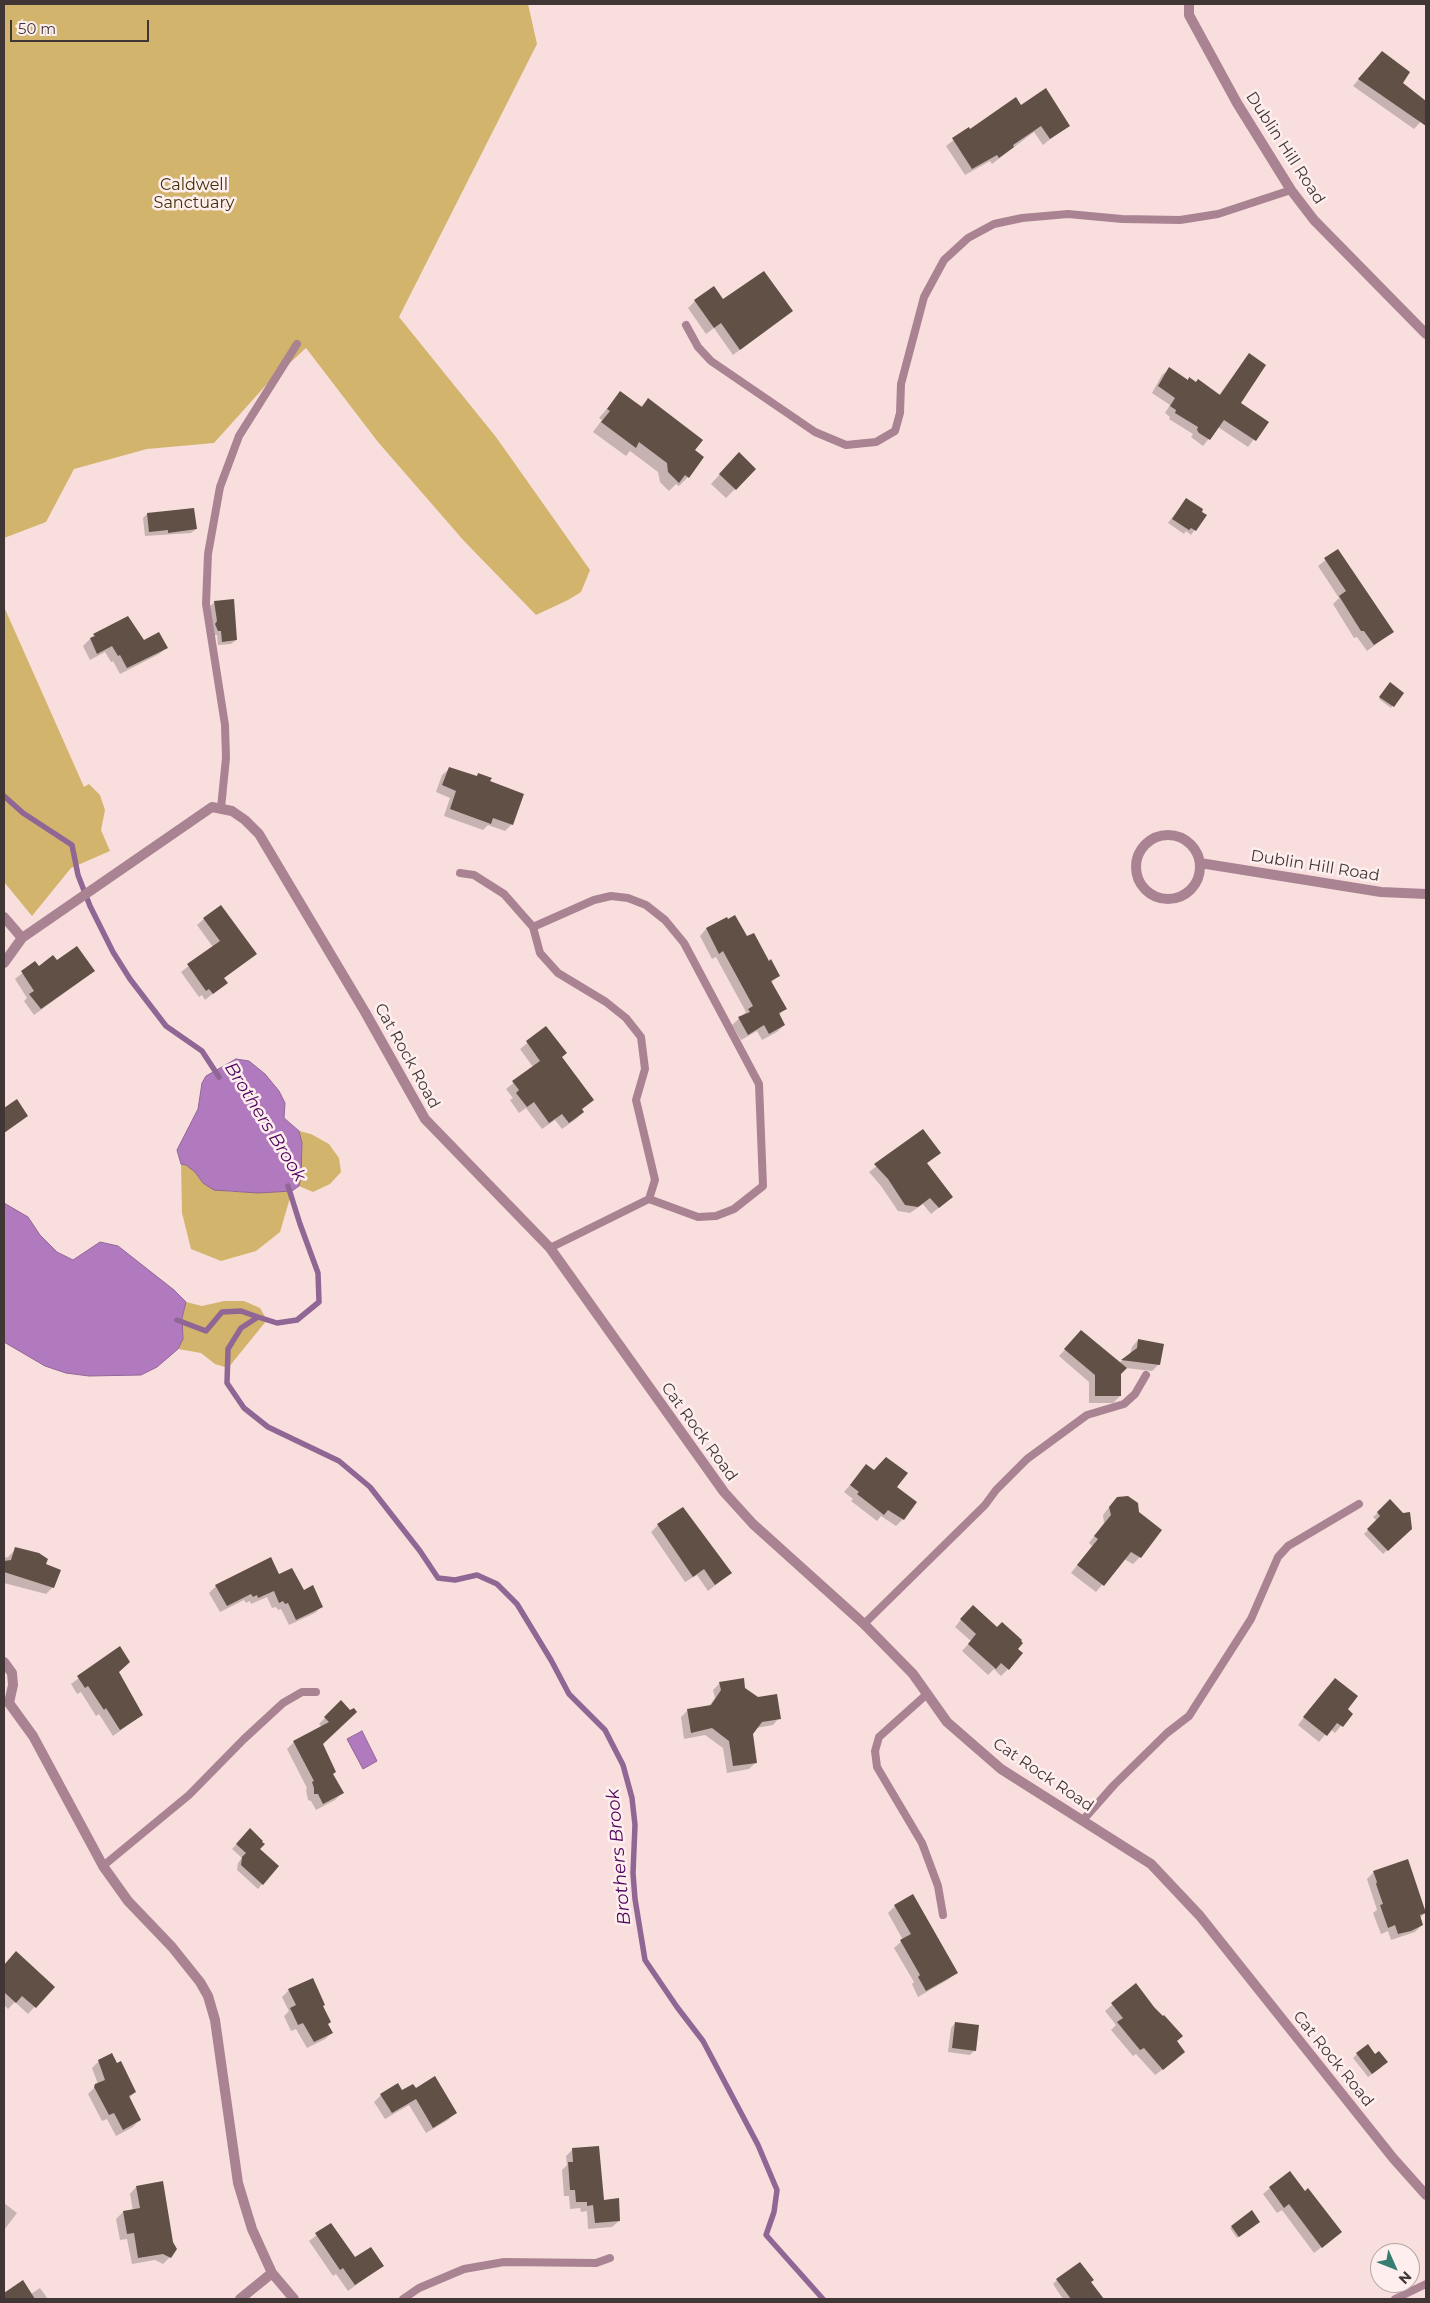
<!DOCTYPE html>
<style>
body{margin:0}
#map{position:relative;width:1430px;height:2303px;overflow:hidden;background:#f8dfdd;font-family:Montserrat,sans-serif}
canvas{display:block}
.frame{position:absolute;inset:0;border:5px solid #403636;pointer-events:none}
.north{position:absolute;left:1370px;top:2243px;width:50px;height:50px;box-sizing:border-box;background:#feefee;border:1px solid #b2a5a4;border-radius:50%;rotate:134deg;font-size:14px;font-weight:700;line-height:20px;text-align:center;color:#403636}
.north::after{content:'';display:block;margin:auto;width:18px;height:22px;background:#387d72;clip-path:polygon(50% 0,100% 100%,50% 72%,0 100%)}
.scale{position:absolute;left:10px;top:20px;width:139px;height:22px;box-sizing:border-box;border:2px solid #403636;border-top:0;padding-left:6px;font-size:15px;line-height:18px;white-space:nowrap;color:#403636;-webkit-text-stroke:4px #feefee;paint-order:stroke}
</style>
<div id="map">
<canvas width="1430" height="2303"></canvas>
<div class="frame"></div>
<div class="north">N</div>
<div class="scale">50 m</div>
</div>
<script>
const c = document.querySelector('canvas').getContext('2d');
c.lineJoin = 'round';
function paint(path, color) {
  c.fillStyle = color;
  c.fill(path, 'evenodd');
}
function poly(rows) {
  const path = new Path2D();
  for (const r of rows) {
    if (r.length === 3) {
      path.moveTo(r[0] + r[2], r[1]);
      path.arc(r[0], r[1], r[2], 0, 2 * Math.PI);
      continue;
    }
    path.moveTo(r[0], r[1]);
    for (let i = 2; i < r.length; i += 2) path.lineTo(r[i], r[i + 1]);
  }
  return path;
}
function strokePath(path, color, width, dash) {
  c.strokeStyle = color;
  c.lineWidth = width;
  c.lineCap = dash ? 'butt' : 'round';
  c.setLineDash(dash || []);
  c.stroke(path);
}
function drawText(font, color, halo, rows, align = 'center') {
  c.font = font + ' Montserrat,sans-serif';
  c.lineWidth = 5;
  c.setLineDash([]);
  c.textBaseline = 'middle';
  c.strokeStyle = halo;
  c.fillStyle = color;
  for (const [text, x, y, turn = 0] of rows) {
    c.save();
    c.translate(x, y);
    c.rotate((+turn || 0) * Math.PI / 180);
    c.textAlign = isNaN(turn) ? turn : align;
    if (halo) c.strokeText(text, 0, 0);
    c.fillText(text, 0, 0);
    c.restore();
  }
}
paint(poly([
 [4,4,528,4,537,44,399,317,496,437,590,570,581,592,568,600,536,615,464,541,378,442,306,348,267,384,214,443,147,449,74,469,46,522,4,538],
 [4,589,5,609,84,787,89,784,100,795,105,810,101,830,110,851,71,868,32,916,4,882],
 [299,1131,311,1134,329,1144,339,1158,341,1172,330,1184,313,1192,299,1186,302,1143],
 [181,1164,186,1165,195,1172,203,1183,231,1192,292,1191,280,1232,256,1251,221,1261,191,1249,182,1213],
 [224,1301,244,1301,260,1308,267,1320,228,1368,215,1364,201,1353,178,1349,183,1339,182,1318,186,1302,202,1306]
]), '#d3b46c');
const water = poly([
 [236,1059,249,1061,265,1074,279,1091,285,1103,284,1118,299,1131,302,1143,301,1176,299,1186,292,1191,258,1193,214,1190,203,1183,195,1172,186,1165,181,1164,177,1150,198,1109,202,1083,206,1076,236,1059],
 [4,1203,28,1217,40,1235,57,1252,73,1260,100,1242,118,1246,174,1290,186,1302,182,1318,183,1339,178,1349,157,1367,141,1375,89,1376,66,1373,45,1366,4,1342,4,1203],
 [362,1731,377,1761,363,1769,347,1739,362,1731]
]);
paint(water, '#b27abe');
strokePath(water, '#906695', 1);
paint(poly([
 [1375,60,1426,103,1426,116,1414,129,1353,86],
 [1020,106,1068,125,1043,145,1034,132,992,164,990,161,965,175,946,146,968,129,969,131],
 [695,301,723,301,792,311,733,355,714,328,706,334,688,308],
 [1249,355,1239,404,1267,422,1248,447,1218,427,1203,446,1191,437,1193,434,1169,419,1170,417,1165,413,1170,405,1152,393,1162,375,1169,369,1187,381,1189,379,1219,395],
 [621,392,640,407,648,400,694,450,688,477,679,486,676,484,669,491,660,482,658,472,630,451,626,456,593,432,602,420,599,418],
 [730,463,755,469,726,498,711,484],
 [1186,499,1205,515,1191,535,1186,531,1184,534,1168,523],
 [147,514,196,529,191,533,145,536,143,518],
 [1337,551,1392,632,1367,651,1357,637,1354,638,1333,604,1339,598,1318,566],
 [233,600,236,640,231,644,218,645,217,635,214,635,210,606,215,602],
 [94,635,143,642,166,648,159,654,120,674,113,661,111,662,105,652,90,660,83,646],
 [1388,686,1402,693,1391,708,1379,699],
 [449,769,489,782,512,824,505,831,488,825,483,830,444,816,450,798,436,792,442,775],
 [726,918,779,975,771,983,785,1009,779,1015,784,1025,777,1032,762,1040,757,1031,741,1040,732,1025,746,1012,716,957,712,959,700,936,706,929],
 [204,919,255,954,223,979,226,983,205,1000,202,995,199,997,181,972,213,947,197,925],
 [57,962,94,971,34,1015,24,1001,27,998,15,979,35,963,39,968],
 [546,1028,561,1057,592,1100,581,1110,583,1112,576,1119,562,1129,555,1120,542,1129,526,1108,519,1113,510,1100,513,1098,506,1089,533,1067,520,1049],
 [922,1131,939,1153,926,1164,952,1197,931,1214,923,1204,910,1213,898,1211,881,1186,869,1172],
 [1075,1339,1119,1363,1130,1354,1132,1347,1138,1340,1159,1364,1152,1371,1126,1368,1120,1374,1120,1396,1113,1403,1089,1403,1089,1382,1059,1356],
 [866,1466,895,1488,903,1519,896,1526,881,1516,877,1521,851,1501,853,1499,844,1492],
 [1390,1501,1411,1528,1383,1554,1364,1534,1377,1521,1373,1517],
 [1110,1506,1140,1557,1133,1564,1124,1559,1096,1592,1071,1573,1092,1546,1089,1543,1104,1523,1103,1515],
 [658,1525,731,1573,708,1591,697,1575,685,1582,651,1532],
 [16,1549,45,1565,53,1587,46,1594,4,1583,4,1558,8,1557],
 [278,1575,304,1591,322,1606,315,1613,289,1625,281,1609,278,1610,276,1607,272,1608,267,1597,251,1604,250,1601,246,1603,244,1600,220,1612,209,1593,216,1586],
 [966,1613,1017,1649,1008,1669,1001,1676,994,1669,988,1675,962,1651,971,1641,955,1627],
 [119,1648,118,1673,142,1715,113,1736,99,1714,96,1716,81,1692,77,1694,71,1684],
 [720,1683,744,1688,779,1718,773,1725,756,1728,752,1733,756,1762,749,1769,727,1773,723,1748,705,1735,684,1739,681,1717,688,1710,709,1706,715,1698,713,1690],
 [1328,1686,1351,1714,1335,1733,1330,1729,1319,1742,1298,1725],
 [341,1702,321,1744,332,1774,342,1793,335,1800,316,1810,311,1801,308,1800,306,1790,307,1788,287,1749,294,1742,322,1727,319,1724],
 [250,1830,259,1849,277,1866,258,1889,237,1870,238,1863,242,1858,232,1849],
 [1374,1872,1425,1913,1420,1918,1422,1925,1415,1932,1391,1940,1388,1931,1381,1934,1373,1913,1377,1910,1367,1879],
 [895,1906,956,1972,949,1979,918,1997,912,1984,914,1982,894,1948,903,1940,888,1913],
 [10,1960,53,1987,28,2014,15,2002,8,2009,4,2005,4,1967],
 [312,1979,329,2022,327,2024,332,2033,325,2039,307,2048,296,2029,291,2031,284,2016,289,2011,282,1997,289,1990],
 [1135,1985,1175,2042,1177,2059,1155,2075,1136,2054,1133,2056,1111,2030,1116,2025,1105,2011],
 [955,2023,974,2051,970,2055,948,2052,951,2028],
 [1357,2054,1382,2067,1368,2077,1353,2058],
 [99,2061,117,2064,135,2092,129,2098,139,2120,133,2127,116,2136,107,2119,102,2121,88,2094,98,2084,92,2068],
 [415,2090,455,2113,448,2120,426,2133,409,2105,385,2119,374,2102,381,2095],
 [573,2149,602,2201,619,2221,612,2227,588,2229,587,2211,581,2212,580,2208,570,2209,569,2196,564,2196,562,2170,567,2165,566,2156],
 [1289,2172,1305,2193,1341,2232,1314,2253,1282,2210,1277,2213,1263,2194],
 [136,2187,170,2257,163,2264,155,2260,132,2264,127,2239,120,2240,116,2219,123,2212,133,2211,130,2194],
 [4,2203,17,2213,4,2230],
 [1257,2223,1237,2238,1230,2228,1232,2227],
 [331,2224,355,2259,382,2266,348,2291,336,2274,333,2276,309,2241],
 [1057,2280,1090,2282,1102,2299,1063,2299,1053,2284],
 [40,2288,48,2299,5,2299,4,2297,7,2292,31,2294]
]), '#0003');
strokePath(poly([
 [4,796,23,813,72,845,78,875,90,906,113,952,130,979,166,1026,202,1051,219,1077],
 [288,1186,300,1224,318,1273,319,1302,297,1320,277,1323,258,1317,241,1328,228,1349,227,1383,244,1408,268,1427,339,1461,370,1487,420,1551,438,1578,455,1580,477,1575,497,1584,517,1604,551,1660,569,1694,605,1730,623,1765,632,1798,635,1825,633,1873,635,1899,645,1960,677,2007,703,2041,758,2145,777,2190,774,2212,766,2235,823,2299],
 [177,1320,206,1331,222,1312,241,1311,258,1317]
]), '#906695', 5.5);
paint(poly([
 [1382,51,1410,72,1403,83,1426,101,1426,126,1358,79],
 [1046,88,1070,126,1050,139,1041,126,1013,145,1014,147,999,158,997,155,972,169,952,138,969,127,970,129,1016,97,1021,105],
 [764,271,793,311,740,350,721,323,714,328,694,300,714,286,723,299],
 [1249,353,1266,365,1241,403,1269,422,1256,441,1224,420,1210,440,1199,433,1197,430,1198,427,1175,413,1176,410,1170,406,1175,398,1158,386,1169,367,1188,380,1189,377,1196,382,1198,379,1220,395],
 [620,391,642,407,648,398,703,440,695,450,704,457,689,478,685,475,679,483,668,472,667,463,639,442,636,448,601,422,610,411,607,409],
 [739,452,756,469,736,490,719,474],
 [1186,498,1203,509,1202,512,1207,515,1196,531,1191,528,1189,530,1172,519],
 [194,508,197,529,168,533,168,530,149,532,147,513],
 [1338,549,1394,632,1374,645,1364,631,1361,631,1339,596,1346,591,1324,558],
 [234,599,237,640,222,642,221,631,218,631,215,624,217,621,214,601],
 [128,616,144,640,159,632,168,648,127,668,120,655,118,656,112,646,97,654,90,638,95,636,93,634],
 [1390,682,1404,693,1394,707,1379,697],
 [449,767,477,776,478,773,492,778,490,781,524,794,513,825,493,818,491,824,450,809,456,791,442,785],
 [221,905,257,954,224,978,228,983,213,994,209,989,206,991,187,964,220,941,203,918],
 [735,915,747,936,754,933,769,961,771,959,780,976,771,981,787,1009,779,1013,785,1025,769,1034,764,1025,748,1035,738,1017,750,1012,748,1009,753,1006,723,951,719,954,706,928,727,917,728,919],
 [77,946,95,971,41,1009,29,994,34,991,21,971,35,961,39,966,53,955,57,960],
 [546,1026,567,1053,562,1057,594,1100,582,1109,584,1112,569,1123,562,1114,549,1123,534,1102,527,1107,516,1093,519,1090,512,1081,540,1061,526,1041],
 [17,1099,28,1116,4,1133,4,1108],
 [923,1129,941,1153,927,1163,953,1197,939,1208,930,1198,918,1207,905,1205,888,1179,874,1164],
 [1081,1330,1127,1368,1121,1374,1121,1396,1095,1396,1095,1375,1064,1349],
 [1138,1339,1164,1344,1160,1365,1121,1360,1137,1348],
 [886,1457,908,1473,897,1487,917,1502,904,1520,888,1510,884,1515,857,1494,859,1492,850,1485,866,1464,874,1470],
 [1128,1496,1138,1503,1139,1512,1162,1530,1141,1558,1131,1552,1104,1586,1077,1565,1098,1539,1094,1536,1111,1515,1109,1507,1117,1497],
 [1390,1499,1403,1513,1410,1512,1412,1529,1388,1551,1367,1529,1380,1516,1377,1512],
 [683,1507,732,1573,715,1585,704,1569,693,1577,657,1524],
 [15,1547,39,1553,48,1559,46,1564,61,1570,54,1588,4,1572,4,1561,11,1560],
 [271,1557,279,1574,292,1568,304,1590,313,1585,323,1607,296,1620,288,1603,285,1604,283,1601,279,1603,274,1591,258,1598,257,1595,253,1597,251,1594,227,1606,215,1585],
 [973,1605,997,1627,1002,1622,1022,1640,1021,1641,1023,1643,1018,1649,1023,1653,1009,1670,1001,1663,996,1669,968,1644,976,1634,960,1619],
 [120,1646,130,1662,119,1672,143,1715,120,1730,106,1708,104,1710,88,1686,85,1688,77,1676],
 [744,1678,745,1688,758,1697,777,1694,781,1719,762,1722,753,1734,757,1763,733,1766,729,1741,712,1728,691,1733,687,1709,711,1705,721,1690,719,1682],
 [1335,1678,1358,1696,1348,1709,1353,1714,1343,1727,1337,1723,1327,1736,1303,1717],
 [341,1700,350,1710,354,1708,357,1712,323,1744,336,1772,333,1774,344,1793,323,1804,318,1794,314,1794,314,1788,312,1782,314,1781,293,1741,329,1722,324,1717],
 [250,1828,263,1841,262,1842,265,1844,260,1849,279,1866,263,1885,241,1865,242,1857,246,1853,236,1844],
 [1408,1859,1426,1913,1420,1915,1423,1925,1411,1931,1398,1934,1395,1925,1388,1928,1380,1905,1383,1904,1376,1884,1377,1882,1373,1871],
 [913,1894,958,1973,926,1991,918,1977,920,1975,900,1940,911,1934,894,1905],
 [16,1951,55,1987,36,2008,22,1996,16,2003,4,1992,4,1965],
 [313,1978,325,2005,323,2006,331,2022,328,2024,333,2033,314,2042,303,2023,298,2025,290,2008,296,2005,288,1989],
 [1136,1983,1154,2007,1163,2016,1164,2015,1183,2036,1177,2041,1185,2052,1163,2070,1144,2048,1140,2050,1117,2022,1123,2018,1111,2003],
 [955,2022,979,2025,976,2051,952,2048],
 [1368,2044,1375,2054,1379,2051,1388,2062,1372,2074,1356,2053],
 [112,2053,117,2063,121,2061,136,2092,129,2096,141,2120,123,2130,114,2113,109,2115,94,2087,95,2084,105,2080,98,2060],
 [435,2076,457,2113,433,2128,416,2099,392,2113,380,2094,398,2083,402,2090,413,2084,416,2088],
 [599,2146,604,2200,619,2198,620,2221,595,2223,593,2205,587,2206,587,2202,576,2202,575,2190,570,2190,568,2162,573,2162,572,2148],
 [1290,2171,1305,2191,1308,2188,1342,2232,1322,2248,1289,2204,1284,2208,1269,2187],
 [163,2181,173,2242,177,2249,171,2258,163,2254,138,2258,134,2233,127,2234,123,2211,140,2208,136,2186],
 [1252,2210,1260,2222,1239,2237,1231,2226],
 [331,2223,355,2257,371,2247,384,2266,355,2285,343,2268,340,2270,315,2233],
 [1080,2262,1094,2280,1091,2282,1104,2299,1071,2299,1056,2279],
 [23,2280,35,2299,4,2299,4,2293]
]), '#605046');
strokePath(poly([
 [686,325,698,347,711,361,815,432,846,445,876,442,895,431,900,413,901,384,924,297,944,260,968,238,994,224,1022,218,1068,214,1122,219,1180,220,1218,214,1291,190],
 [221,808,226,758,225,725,206,604,208,554,220,487,239,436,297,344],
 [460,873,474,875,504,894,533,927,594,900,611,896,628,898,646,905,665,920,684,943,759,1084,763,1186,734,1209,716,1216,698,1217,649,1199,550,1248],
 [533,927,540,953,558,973,606,1002,626,1018,641,1037,645,1069,636,1100,655,1180,649,1199],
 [864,1624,985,1505,996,1490,1027,1459,1087,1415,1124,1404,1135,1394,1146,1375],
 [927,1694,879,1737,875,1751,877,1767,922,1843,938,1886,943,1915],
 [1083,1820,1114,1785,1167,1733,1189,1716,1251,1619,1278,1557,1288,1546,1359,1504],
 [103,1866,189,1795,244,1739,283,1703,302,1692,316,1692],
 [403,2299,419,2288,464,2269,504,2262,596,2263,610,2258],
 [1395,2299,1426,2284]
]), '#aa8393', 8);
strokePath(poly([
 [1189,4,1189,15,1237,103,1291,190,1314,220,1426,334],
 [1168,867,32],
 [1200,863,1381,892,1426,894],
 [4,917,22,938],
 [4,963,22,938,212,807,232,811,245,820,259,834,365,1012,425,1119,550,1248,724,1492,753,1524,864,1624,913,1674,947,1722,1001,1769,1151,1864,1200,1916,1393,2158,1426,2195],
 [4,1662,12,1673,13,1685,9,1703,33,1736,103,1866,128,1901,172,1947,200,1982,208,1996,215,2020,238,2183,252,2229,272,2273,294,2299],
 [240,2299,272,2273]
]), '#aa8393', 10);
drawText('16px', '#403636', '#feefee', [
 ["Dublin Hill Road",1285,148,57],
 ["Dublin Hill Road",1315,866,9],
 ["Cat Rock Road",407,1056,61],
 ["Cat Rock Road",699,1432,54],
 ["Cat Rock Road",1043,1775,34],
 ["Cat Rock Road",1333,2059,51]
]);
drawText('16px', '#41320a', '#feefee', [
 ["Caldwell",194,185],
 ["Sanctuary",194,203]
]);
drawText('italic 18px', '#50035d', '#feefee', [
 ["Brothers Brook",265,1122,58],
 ["Brothers Brook",619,1857,-95]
]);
</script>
